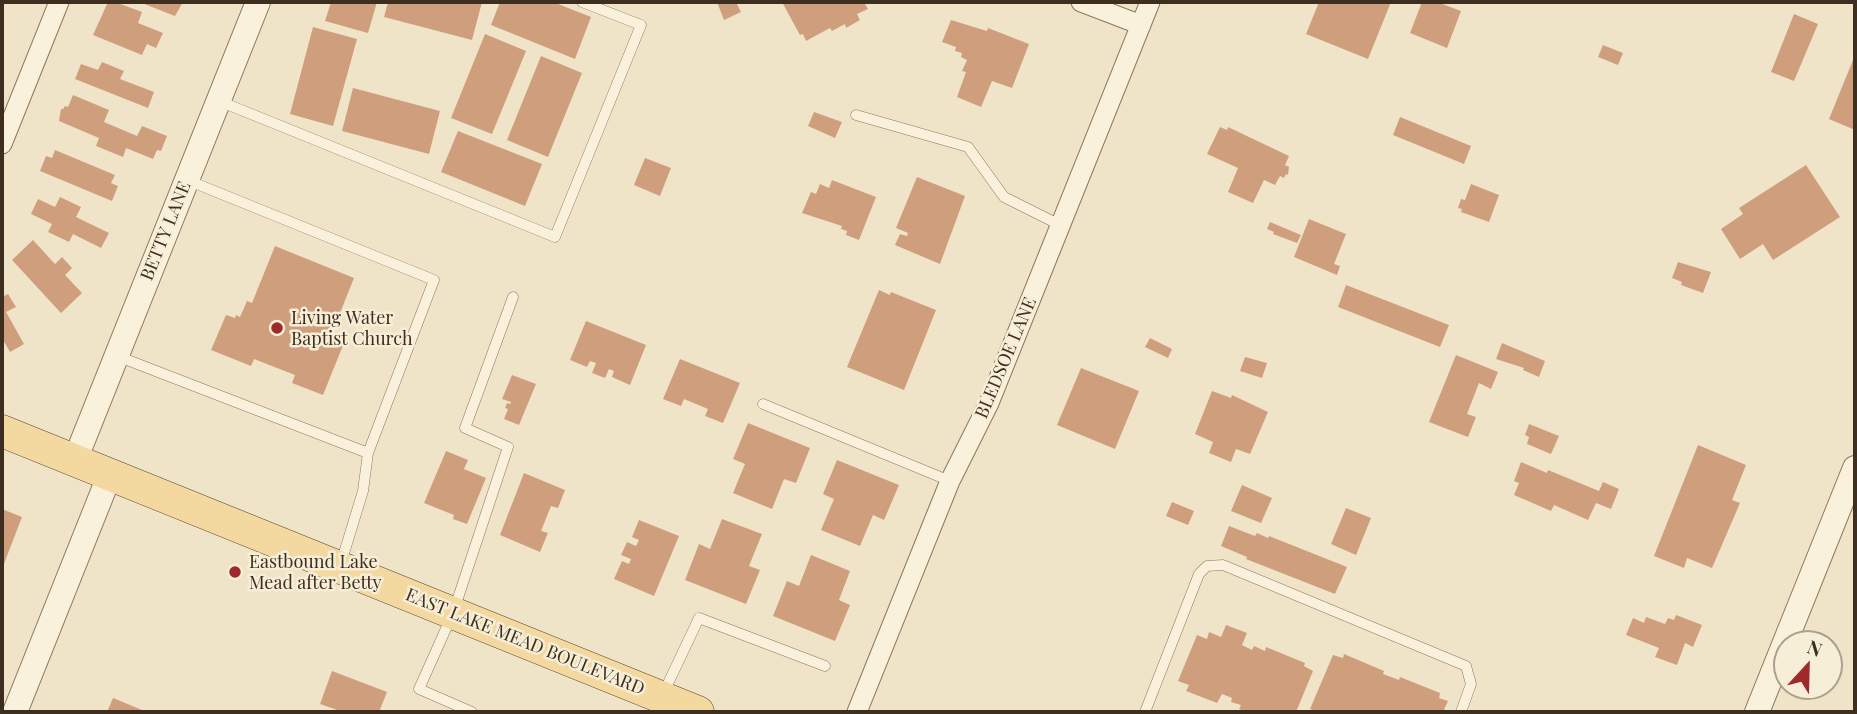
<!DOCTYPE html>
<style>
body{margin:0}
#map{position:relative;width:1857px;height:714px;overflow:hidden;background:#f0e4c8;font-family:"Playfair Display",serif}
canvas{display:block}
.frame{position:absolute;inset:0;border:4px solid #3d2e20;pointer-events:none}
.north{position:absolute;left:1773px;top:630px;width:70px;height:70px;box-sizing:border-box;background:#f7eed8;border:2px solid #ada18e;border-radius:50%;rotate:22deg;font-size:19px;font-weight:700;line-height:28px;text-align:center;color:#3d2e20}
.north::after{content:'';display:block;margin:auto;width:24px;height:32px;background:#9e2a2b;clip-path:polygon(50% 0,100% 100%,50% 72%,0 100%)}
</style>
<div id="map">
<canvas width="1857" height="714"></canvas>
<div class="frame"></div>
<div class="north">N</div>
</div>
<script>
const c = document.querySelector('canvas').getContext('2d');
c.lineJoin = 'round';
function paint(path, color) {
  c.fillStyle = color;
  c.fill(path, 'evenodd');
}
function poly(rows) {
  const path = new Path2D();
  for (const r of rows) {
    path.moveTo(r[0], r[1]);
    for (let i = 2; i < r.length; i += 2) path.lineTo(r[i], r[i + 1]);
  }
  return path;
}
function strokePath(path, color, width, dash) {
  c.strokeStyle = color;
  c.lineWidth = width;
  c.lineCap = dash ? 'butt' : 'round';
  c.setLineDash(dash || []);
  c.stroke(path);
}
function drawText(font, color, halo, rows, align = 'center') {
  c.font = font + ' "Playfair Display",serif';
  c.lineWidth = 5;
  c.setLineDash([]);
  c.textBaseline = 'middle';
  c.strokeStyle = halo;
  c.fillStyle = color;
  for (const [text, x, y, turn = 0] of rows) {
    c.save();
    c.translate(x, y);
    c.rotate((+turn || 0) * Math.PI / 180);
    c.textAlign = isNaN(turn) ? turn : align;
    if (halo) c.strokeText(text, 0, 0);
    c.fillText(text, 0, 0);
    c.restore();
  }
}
paint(poly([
 [108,2,115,2,142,12,138,23,163,33,156,48,147,44,142,55,93,35],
 [139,2,183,2,175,16],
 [331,2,377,2,368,33,325,21],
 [388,2,482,2,472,40,384,17],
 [500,2,553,2,591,17,575,59,491,25],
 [717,2,736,2,741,12,724,20],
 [782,2,864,2,868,9,857,14,860,20,846,28,845,24,832,31,830,28,806,41,803,34,800,35],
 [1319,2,1391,2,1368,59,1306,34],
 [1422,2,1437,2,1461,11,1447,48,1410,33],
 [1794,14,1818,24,1794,81,1771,72],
 [951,20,987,31,988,28,1029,44,1012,88,992,81,981,107,957,97,966,72,962,71,967,60,961,57,962,53,955,51,956,47,942,42],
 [313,27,357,39,333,126,290,114],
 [485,34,526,51,492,134,451,118],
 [1603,45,1623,53,1618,65,1598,57],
 [1855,55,1855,130,1829,119],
 [541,56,582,73,548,157,507,140],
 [102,62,124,71,120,79,154,92,148,108,75,79,81,64,98,70],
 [353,88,440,111,429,154,342,131],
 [73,95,109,110,104,122,137,136,142,126,167,136,161,151,157,150,153,159,126,148,123,157,96,146,99,138,59,121,61,109,63,109,65,106,68,107],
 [814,112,842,122,835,138,808,126],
 [1400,117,1471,146,1464,164,1393,135],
 [1220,127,1227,130,1228,127,1289,156,1285,165,1289,167,1288,175,1286,174,1284,178,1280,176,1275,185,1264,180,1253,203,1228,192,1238,168,1207,154],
 [458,131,542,164,525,206,441,172],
 [55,150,115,175,111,183,118,186,112,201,40,171,46,156,52,158],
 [645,158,671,168,660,196,634,185],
 [1806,165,1840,217,1773,260,1763,244,1740,259,1721,229,1743,214,1739,208],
 [917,177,965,196,940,264,895,245,900,234,907,236,908,233,896,228],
 [832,180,876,197,859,240,846,235,847,231,841,229,842,226,802,213,811,192,816,194,820,184,829,188],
 [1471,184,1499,195,1489,222,1461,212,1462,209,1458,208,1461,199,1465,200],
 [60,197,81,207,76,217,109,233,101,248,73,234,69,242,48,232,52,224,31,214,38,199,55,207],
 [1309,219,1346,234,1334,264,1340,266,1337,275,1294,257],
 [1270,222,1301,235,1297,243,1273,234,1274,232,1267,229],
 [33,240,55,264,62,257,72,268,65,275,82,293,61,313,12,260],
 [275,246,354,278,330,338,344,343,323,395,292,383,295,375,254,359,251,366,211,350,226,315,235,318,236,315,240,317,247,301,252,303],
 [1678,262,1711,272,1703,293,1681,285,1682,282,1672,278],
 [1346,285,1449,325,1440,347,1338,307],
 [879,290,890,295,891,292,936,310,904,390,847,367],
 [8,294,16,307,6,312,24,344,10,352,2,338,2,297],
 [586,321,646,345,630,385,612,377,614,371,609,369,605,378,592,373,596,363,590,361,587,367,570,360],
 [1150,338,1172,349,1168,358,1145,347],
 [1502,343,1545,361,1539,377,1523,370,1524,368,1496,359],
 [1456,355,1498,372,1491,389,1479,383,1467,414,1476,417,1468,437,1429,422],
 [1245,357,1267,363,1262,378,1240,371],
 [680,359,740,383,723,423,705,416,708,409,684,399,681,406,663,399],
 [1081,368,1139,391,1115,449,1057,425],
 [512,375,536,384,519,425,504,419,508,409,505,408,507,403,510,404,511,402,502,399],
 [1212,391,1231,398,1232,395,1268,412,1250,454,1236,449,1231,462,1209,453,1213,442,1195,434],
 [748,423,810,448,796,483,784,479,772,509,733,493,745,464,733,459],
 [1529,424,1559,436,1551,454,1527,444,1529,437,1525,435],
 [1698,445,1746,465,1732,500,1740,503,1712,568,1687,558,1684,568,1654,556],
 [446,451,468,460,464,469,486,478,467,524,453,519,454,515,424,503],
 [837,460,899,485,884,520,873,515,860,546,821,530,834,499,823,494],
 [1521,462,1547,473,1548,470,1599,491,1603,482,1619,489,1611,509,1596,503,1588,520,1554,505,1551,511,1514,495,1519,483,1514,481],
 [524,473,565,490,558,508,551,506,541,531,548,533,540,552,500,535],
 [1242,485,1272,498,1261,523,1231,511],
 [1172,502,1194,511,1188,525,1166,516],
 [1346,508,1371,518,1356,555,1331,544],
 [2,509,22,517,2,569],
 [722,519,762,534,749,566,760,570,746,604,685,580,699,544,710,549],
 [639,520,679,536,654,596,614,579,622,561,629,564,631,559,621,555,627,542,636,546,639,540,632,537],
 [1229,526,1255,536,1257,533,1268,538,1269,536,1347,567,1335,594,1246,559,1247,557,1221,546],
 [811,555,850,571,839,600,850,605,835,641,773,616,787,581,799,586],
 [1676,615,1702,625,1693,647,1685,643,1677,665,1655,657,1659,648,1626,635,1633,618,1644,623,1646,617,1665,624,1668,618,1674,620],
 [1226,625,1247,633,1242,645,1252,650,1254,646,1265,651,1266,647,1305,663,1304,666,1313,671,1296,712,1247,712,1239,709,1241,705,1231,702,1232,698,1222,694,1217,703,1186,691,1189,685,1178,681,1197,635,1207,639,1209,632,1221,637],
 [1344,654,1384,671,1383,674,1399,680,1400,677,1440,693,1439,698,1448,701,1443,712,1318,712,1310,709,1333,655,1343,658],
 [332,671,387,692,379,712,343,712,320,704],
 [113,698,142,710,141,712,107,712]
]), '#cf9f7d');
const service = poly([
 [219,101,555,237,641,25,582,2],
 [856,115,968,147,1004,197,1060,225],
 [187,180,434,280,368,453,363,491,341,563],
 [117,356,368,453],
 [763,404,950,481],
 [663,694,699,618,825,666],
 [472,712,419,689,453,613,508,447,465,428,513,297],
 [1145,712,1199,574,1207,566,1223,565,1466,666,1471,684,1461,712]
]);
const minor = poly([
 [1081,2,1141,25],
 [2,144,59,2],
 [857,712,950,481,989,403,1150,2]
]);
const tertiary = poly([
 [75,460,258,2],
 [15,712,110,474],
 [1757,712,1855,468]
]);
const primary = poly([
 [2,431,698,712]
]);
strokePath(service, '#8d765c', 11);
strokePath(minor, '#8d765c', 21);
strokePath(tertiary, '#8d765c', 26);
strokePath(primary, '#5b4430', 33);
strokePath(service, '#faf1dc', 10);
strokePath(minor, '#faf1dc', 19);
strokePath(tertiary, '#faf1dc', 24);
strokePath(primary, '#f3d9a0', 32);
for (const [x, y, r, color] of [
 [277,328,7,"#9e2a2b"],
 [235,572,7,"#9e2a2b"]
]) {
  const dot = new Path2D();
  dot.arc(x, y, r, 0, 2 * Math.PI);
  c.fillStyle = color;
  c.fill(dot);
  strokePath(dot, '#f7eed8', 2.5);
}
drawText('18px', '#3d2e20', '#f7eed8', [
 ["BETTY LANE",166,231,-68],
 ["BLEDSOE LANE",1006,358,-67],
 ["EAST LAKE MEAD BOULEVARD",525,642,22]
]);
drawText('18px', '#3d2e20', '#f7eed8', [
 ["Living Water",291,318],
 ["Baptist Church",291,339],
 ["Eastbound Lake",249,562],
 ["Mead after Betty",249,583]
], 'left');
</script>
